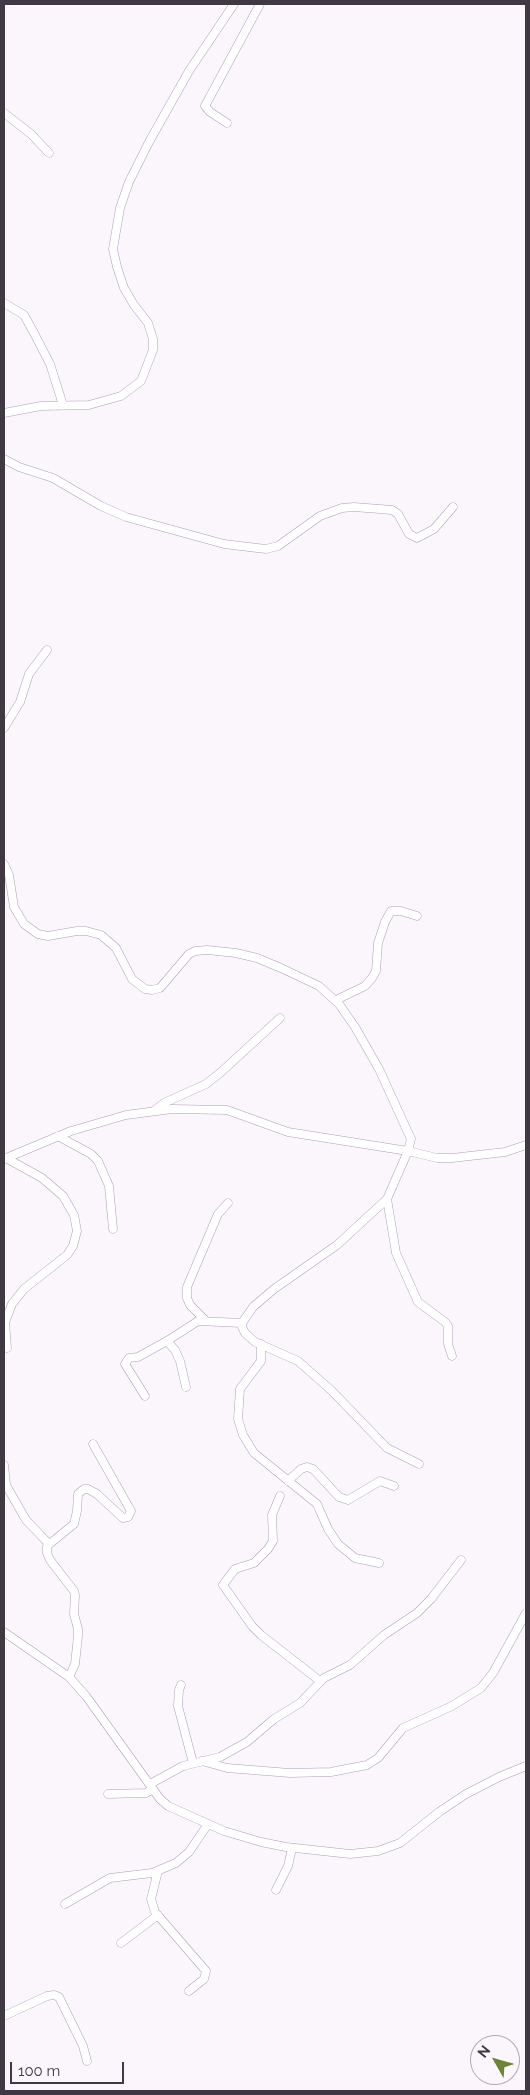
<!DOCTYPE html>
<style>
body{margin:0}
#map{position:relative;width:530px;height:2095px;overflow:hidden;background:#faf6fc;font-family:Raleway,sans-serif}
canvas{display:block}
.frame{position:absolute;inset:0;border:5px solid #403944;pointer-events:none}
.north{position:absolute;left:470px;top:2035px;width:50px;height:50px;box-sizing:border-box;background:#faf6fc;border:1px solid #b0aab2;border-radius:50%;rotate:308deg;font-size:14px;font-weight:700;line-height:20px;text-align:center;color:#403944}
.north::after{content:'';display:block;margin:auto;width:18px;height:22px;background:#6d8436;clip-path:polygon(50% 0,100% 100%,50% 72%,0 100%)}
.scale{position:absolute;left:10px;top:2062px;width:114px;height:22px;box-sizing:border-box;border:2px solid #403944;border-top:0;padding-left:6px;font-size:15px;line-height:18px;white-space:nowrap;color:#403944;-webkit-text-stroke:4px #faf6fc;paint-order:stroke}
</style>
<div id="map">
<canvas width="530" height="2095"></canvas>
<div class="frame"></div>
<div class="north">N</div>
<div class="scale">100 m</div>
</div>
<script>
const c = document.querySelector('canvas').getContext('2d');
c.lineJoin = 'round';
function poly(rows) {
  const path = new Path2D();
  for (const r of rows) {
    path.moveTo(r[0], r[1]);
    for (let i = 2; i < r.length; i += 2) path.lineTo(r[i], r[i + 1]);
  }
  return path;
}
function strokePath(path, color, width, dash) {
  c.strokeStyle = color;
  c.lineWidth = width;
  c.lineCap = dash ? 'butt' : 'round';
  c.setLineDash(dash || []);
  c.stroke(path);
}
const street = poly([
 [4,113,31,134,49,153],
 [227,123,210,112,205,106,260,4],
 [4,303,24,315,34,333,50,364,63,405],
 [4,413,41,406,89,405,121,396,141,381,153,350,153,339,148,323,134,305,124,288,117,267,113,249,120,208,129,182,149,142,189,71,234,4],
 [4,459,19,467,53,478,101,506,126,517,224,544,257,548,266,549,278,546,320,516,342,508,354,507,392,510,398,514,409,534,417,538,434,529,453,507],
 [4,728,20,702,29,674,47,650],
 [4,864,9,875,14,907,24,924,38,934,48,936,77,931,86,931,101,935,116,948,132,979,145,989,152,990,160,988,189,954,195,951,207,950,236,953,257,958,281,968,319,986,339,1004,355,1027,379,1069,411,1139,408,1151,288,1132,227,1110,172,1109,126,1115,71,1131,4,1159],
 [336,1000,365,986,372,978,376,971,378,943,385,922,391,911,401,911,417,916],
 [155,1110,164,1103,206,1084,220,1073,280,1018],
 [58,1136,91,1154,98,1161,109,1186,113,1229],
 [6,1158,42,1178,63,1196,74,1215,77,1231,73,1246,67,1255,24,1289,12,1304,5,1322,7,1348],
 [387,1199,396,1253,418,1302,445,1322,448,1326,448,1344,452,1356],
 [205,1320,190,1305,187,1298,187,1287,218,1214,228,1203],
 [167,1341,175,1350,180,1361,186,1387],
 [261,1344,261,1361,240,1389,238,1419,243,1435,254,1453,317,1504,328,1529,338,1544,355,1558,379,1563],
 [145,1396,125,1364,129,1358,138,1357,167,1341,198,1321,242,1323],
 [419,1464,387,1448,332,1391,298,1361,255,1342,245,1333,242,1327,242,1323,253,1307,274,1289,337,1245,387,1199,408,1151,437,1158,452,1158,505,1152,526,1145],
 [4,1465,6,1485,26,1520,49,1544],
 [288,1481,301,1469,307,1467,313,1469,339,1497,348,1500,380,1481,394,1486],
 [280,1496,272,1515,273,1541,268,1549,254,1563,235,1569,223,1585,252,1626,261,1635,320,1681],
 [4,1632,69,1677,86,1696,160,1799,168,1806,224,1831,261,1842,286,1847,350,1854,378,1851,400,1843,439,1812,466,1794,499,1777,526,1766],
 [69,1677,75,1664,78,1636,78,1629,74,1614,75,1595,74,1591,50,1560,47,1553,47,1546,74,1524,77,1511,78,1494,84,1489,88,1489,97,1494,123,1518,128,1517,131,1511,93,1444],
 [181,1685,179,1690,178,1706,193,1763],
 [202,1761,227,1768,290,1773,331,1772,367,1765,378,1758,403,1728,452,1706,481,1688,493,1673,526,1613],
 [150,1784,183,1766,220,1757,247,1742,274,1719,300,1703,324,1678,350,1665,384,1635,417,1613,431,1599,461,1560],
 [108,1794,146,1793,153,1789],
 [158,1871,151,1899,155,1912,206,1971,204,1979,189,1991],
 [276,1890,288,1866,292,1848],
 [65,1904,110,1878,152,1873,176,1863,189,1852,208,1824],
 [121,1943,158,1915],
 [4,2016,47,1996,54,1995,59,1997,83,2046,87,2061]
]);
strokePath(street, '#af9eb8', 9);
strokePath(street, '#fff', 8);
</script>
